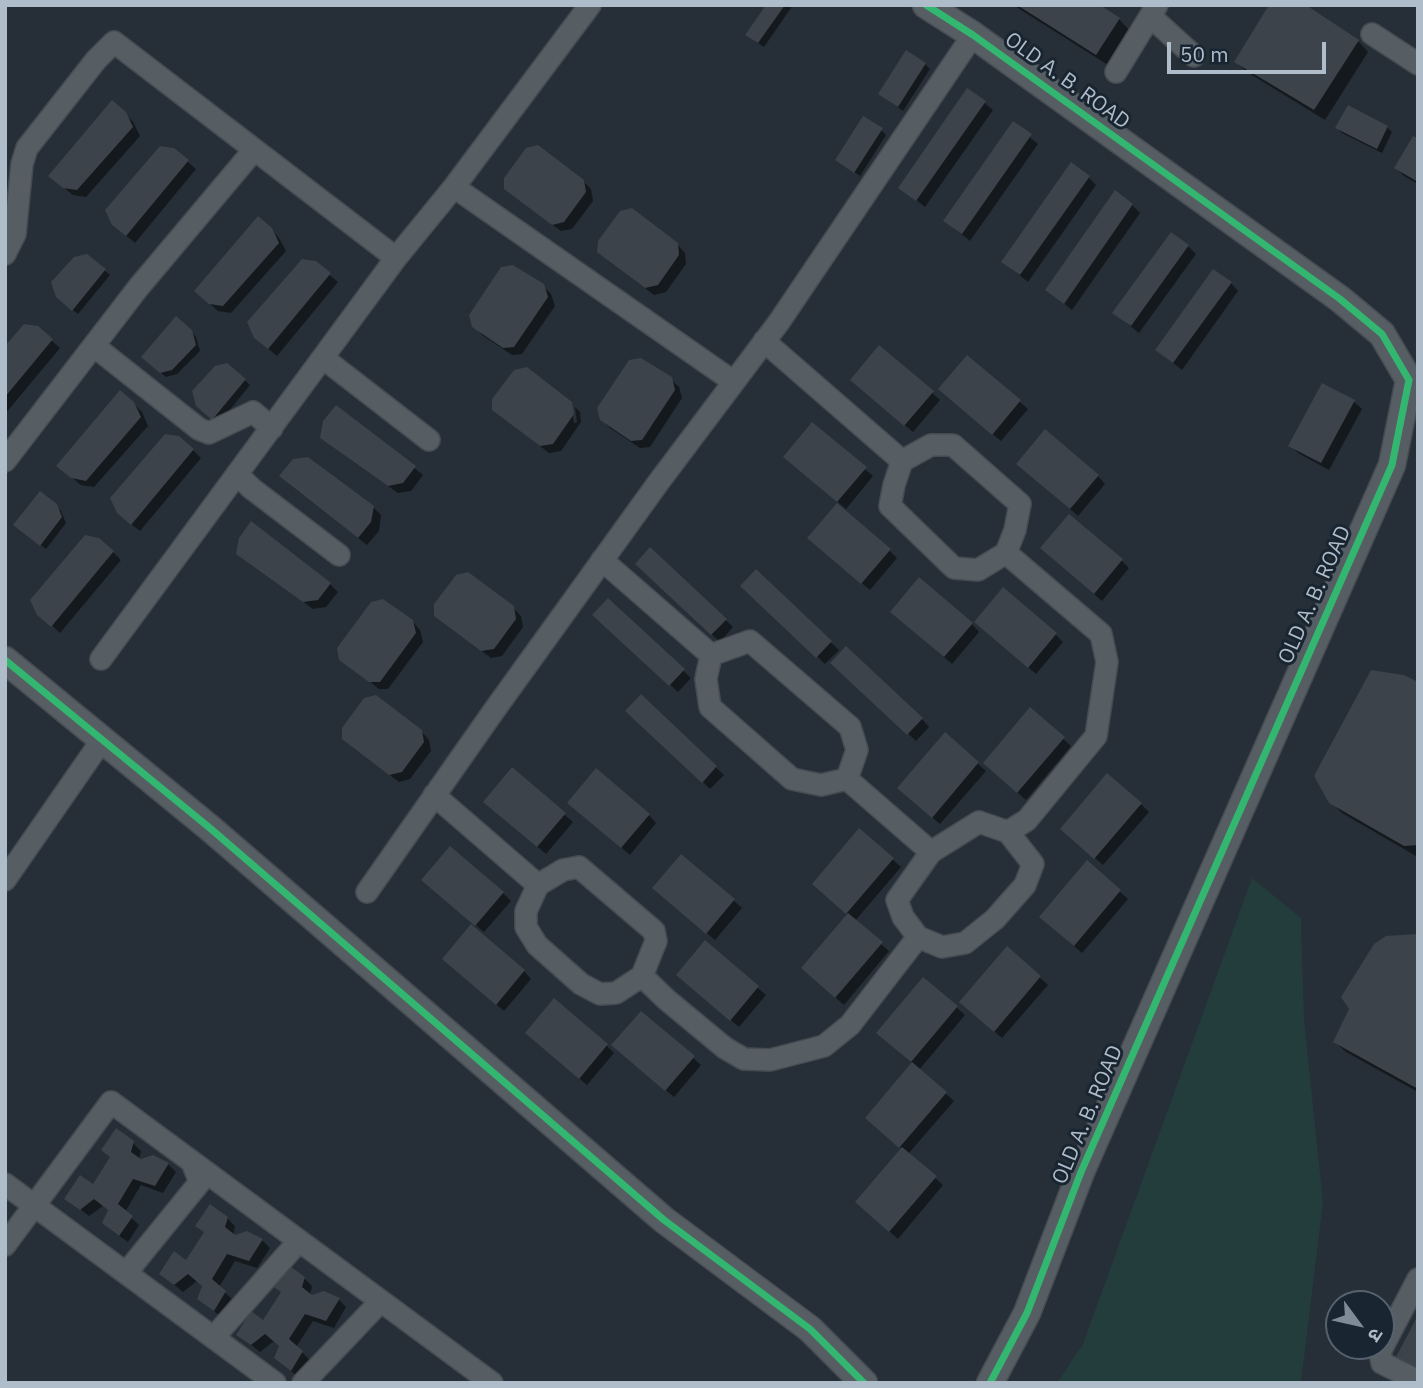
<!DOCTYPE html>
<meta charset="utf-8">
<style>
body{margin:0}
#map{position:relative;width:1423px;height:1388px;overflow:hidden;background:#262f37;font-family:"IBM Plex Sans","Noto Sans Devanagari",sans-serif}
canvas{display:block}
.frame{position:absolute;inset:0;border:7px solid #afbcc9;pointer-events:none}
.north{position:absolute;left:1325px;top:1290px;width:70px;height:70px;box-sizing:border-box;background:#192631;border:2px solid #55626e;border-radius:50%;rotate:123deg;font-size:19px;font-weight:700;line-height:28px;text-align:center;color:#afbcc9}
.north::after{content:'';display:block;margin:auto;width:24px;height:32px;background:#7f8b96;clip-path:polygon(50% 0,100% 100%,50% 72%,0 100%)}
.scale{position:absolute;left:1167px;top:42px;width:159px;height:32px;box-sizing:border-box;border:4px solid #afbcc9;border-top:0;padding-left:9px;font-size:21px;line-height:24px;white-space:nowrap;color:#afbcc9;-webkit-text-stroke:5px #192631;paint-order:stroke}
</style>
<div id="map">
<canvas width="1423" height="1388"></canvas>
<div class="frame"></div>
<div class="north">उ</div>
<div class="scale">50 m</div>
</div>
<script>
const c = document.querySelector('canvas').getContext('2d');
c.lineJoin = 'round';
function paint(path, color) {
  c.fillStyle = color;
  c.fill(path, 'evenodd');
}
function poly(rows) {
  const path = new Path2D();
  for (const r of rows) {
    path.moveTo(r[0], r[1]);
    for (let i = 2; i < r.length; i += 2) path.lineTo(r[i], r[i + 1]);
  }
  return path;
}
function strokePath(path, color, width, dash) {
  c.strokeStyle = color;
  c.lineWidth = width;
  c.lineCap = dash ? 'butt' : 'round';
  c.setLineDash(dash || []);
  c.stroke(path);
}
function drawText(font, color, halo, rows, align = 'center') {
  c.font = font + ' "IBM Plex Sans",sans-serif';
  c.lineWidth = 6;
  c.setLineDash([]);
  c.textBaseline = 'middle';
  c.strokeStyle = halo;
  c.fillStyle = color;
  for (const [text, x, y, turn = 0] of rows) {
    c.save();
    c.translate(x, y);
    c.rotate((+turn || 0) * Math.PI / 180);
    c.textAlign = isNaN(turn) ? turn : align;
    if (halo) c.strokeText(text, 0, 0);
    c.fillText(text, 0, 0);
    c.restore();
  }
}
paint(poly([
 [1252,878,1301,918,1304,1019,1323,1202,1301,1383,1057,1383,1083,1344]
]), '#233c3c');
paint(poly([
 [768,5,793,5,764,47,752,39],
 [1013,5,1097,5,1119,19,1129,30,1108,65],
 [1358,41,1368,52,1325,120,1247,72,1236,62],
 [925,64,930,69,903,111,880,94],
 [968,90,993,110,925,207,900,187],
 [125,113,133,122,140,136,86,197,73,195,58,183],
 [1014,124,1038,144,970,241,946,221],
 [1387,127,1392,132,1382,153,1342,133,1337,128],
 [881,130,886,135,860,176,837,160],
 [1418,140,1418,184,1404,176,1396,168],
 [174,150,196,169,135,243,122,232],
 [1088,177,1096,185,1028,282,1003,262],
 [583,181,591,189,593,201,572,229,561,231,514,196],
 [1132,205,1140,213,1072,310,1047,290],
 [271,229,279,238,286,251,231,313,218,311,204,299],
 [677,244,685,253,686,264,666,292,654,295,607,259],
 [1188,246,1196,254,1139,333,1114,313],
 [87,256,110,275,78,314,63,302],
 [315,263,338,282,277,356,264,345],
 [1231,283,1238,291,1182,370,1157,350],
 [543,286,551,294,555,306,522,354,512,355,482,335,474,326],
 [37,328,60,348,5,414,5,348],
 [191,331,196,337,200,351,177,374,166,377,148,362],
 [968,357,1028,409,1001,441,948,397],
 [227,365,250,385,219,423,198,405],
 [671,379,679,387,682,398,650,447,640,448,610,428,601,419],
 [860,388,932,393,940,400,913,432],
 [1354,402,1362,409,1329,470,1298,453,1290,445],
 [133,403,142,412,148,426,94,487,81,485,66,473],
 [571,403,574,423,577,422,575,407,580,412,581,422,561,451,549,453,494,410],
 [336,407,423,475,411,491,398,493,330,445],
 [813,424,873,476,846,509,794,464],
 [193,450,201,458,140,531,127,521],
 [1026,471,1098,476,1105,484,1078,516],
 [289,484,373,507,381,515,379,531,367,545],
 [56,505,61,511,66,523,46,549,21,530],
 [817,546,889,550,897,558,870,590],
 [651,549,733,627,720,642,637,564],
 [113,552,121,560,60,633,43,617],
 [238,553,330,584,338,592,326,607,313,609],
 [1050,556,1122,561,1129,568,1102,601],
 [756,572,839,650,825,664,743,586],
 [608,600,691,678,678,692,603,622],
 [513,608,521,616,523,627,502,656,491,658,444,623],
 [900,619,972,624,979,632,952,664],
 [412,621,420,630,423,642,388,689,379,689,341,659],
 [984,630,1055,634,1063,642,1036,674],
 [833,663,922,719,929,727,916,741],
 [1418,684,1418,856,1416,856,1342,813,1331,802],
 [641,697,724,775,710,789,628,711],
 [1031,710,1071,746,1026,800,993,771],
 [421,731,429,740,431,751,410,779,399,782,352,746],
 [945,735,986,771,940,824,907,796],
 [512,770,573,822,546,854,493,809],
 [1141,804,1149,812,1103,865,1070,836],
 [577,810,649,815,656,823,630,855],
 [860,831,901,867,855,921,889,951,844,1005,811,976,849,915,822,892],
 [682,856,742,908,715,940,662,896],
 [1087,863,1128,899,1082,953,1049,924],
 [431,888,503,893,511,901,484,932],
 [1418,936,1418,1092,1346,1052,1335,1042],
 [705,943,766,995,739,1027,686,983],
 [1007,949,1048,985,1002,1038,969,1010],
 [452,967,524,971,531,979,504,1011],
 [924,979,965,1015,919,1070,954,1101,908,1154,943,1185,898,1239,865,1210,902,1149,875,1126,913,1064,886,1040],
 [535,1041,607,1046,614,1053,587,1085],
 [621,1053,693,1058,701,1065,674,1097],
 [133,1143,141,1151,139,1160,168,1164,176,1172,163,1193,141,1185,125,1212,139,1225,128,1242,112,1231,110,1211,103,1206,89,1216,67,1199,93,1187],
 [227,1218,235,1226,233,1235,262,1240,270,1248,257,1268,235,1261,219,1287,233,1300,222,1318,199,1298,204,1286,197,1281,183,1292,161,1274,187,1262,205,1233,197,1225],
 [304,1278,312,1286,310,1295,339,1300,346,1307,334,1328,313,1321,296,1347,310,1360,299,1378,276,1358,281,1346,274,1341,260,1352,238,1334,264,1322,282,1293,274,1285]
]), '#0007');
paint(poly([
 [766,5,785,5,758,43,745,35],
 [1017,5,1100,5,1120,18,1096,55],
 [1269,5,1306,5,1359,40,1314,110,1234,62],
 [906,50,926,63,898,107,878,94],
 [967,88,986,101,916,201,898,188],
 [112,100,126,112,133,127,77,190,63,188,48,176],
 [1348,105,1388,126,1377,149,1335,128],
 [863,116,883,128,854,173,835,160],
 [1013,121,1032,134,962,234,943,221],
 [1413,136,1418,138,1418,182,1394,168],
 [538,145,584,180,586,192,564,222,552,225,504,189,504,178,526,148],
 [160,146,174,148,189,160,126,236,112,225,105,210],
 [1071,162,1090,176,1020,275,1001,262],
 [1115,190,1133,204,1064,304,1045,290],
 [632,208,678,243,679,255,658,285,645,288,597,252,598,241,620,211],
 [258,216,272,228,279,243,223,306,209,304,194,291],
 [1171,232,1189,245,1131,326,1112,313],
 [87,254,106,269,72,311,56,297,51,282,74,257],
 [302,259,316,261,331,273,268,349,254,338,247,322],
 [513,265,544,284,548,297,514,347,503,348,472,327,469,315,501,267],
 [1213,269,1232,282,1173,363,1155,350],
 [176,316,192,330,196,345,172,370,160,373,141,357],
 [24,324,38,326,53,339,5,397,5,346],
 [879,345,934,391,904,426,850,380],
 [967,355,1021,400,992,435,938,389],
 [641,358,672,377,675,390,642,440,631,441,600,420,597,408,629,360],
 [227,363,246,379,212,420,196,406,192,391,215,366],
 [527,367,572,402,574,414,553,444,540,446,492,410,492,399,514,370],
 [1322,383,1355,400,1321,463,1288,446],
 [120,390,134,402,141,417,86,481,71,478,56,466],
 [336,405,416,466,403,483,388,486,320,438,323,421],
 [812,422,867,467,837,502,783,457],
 [1045,429,1099,475,1070,509,1016,464],
 [165,434,179,436,194,449,131,525,117,513,110,498],
 [308,457,374,506,371,522,358,538,279,476,293,459],
 [40,491,57,504,62,517,40,546,13,525],
 [837,503,891,549,861,584,807,538],
 [1069,514,1123,559,1094,594,1040,548],
 [251,521,331,583,318,600,303,602,236,554,239,538],
 [85,535,99,538,114,551,51,627,37,615,30,600],
 [650,547,727,619,711,635,635,564],
 [756,569,832,641,816,658,740,586],
 [468,572,514,606,516,619,494,649,481,651,434,616,434,604,456,575],
 [919,577,973,623,944,657,890,612],
 [1003,587,1057,633,1028,668,974,622],
 [608,598,685,669,669,686,592,615],
 [383,599,413,620,416,633,380,682,369,682,339,660,337,648,371,602],
 [846,646,923,718,907,735,830,663],
 [1371,670,1404,675,1418,682,1418,845,1404,846,1329,803,1314,776],
 [641,694,717,766,702,783,625,711],
 [376,695,422,730,424,742,402,772,389,775,342,739,342,728,364,698],
 [1030,707,1065,737,1017,793,983,763],
 [945,732,979,762,932,818,897,788],
 [512,767,566,813,537,847,483,802],
 [596,768,650,814,621,848,567,803],
 [1107,773,1142,803,1094,859,1060,829],
 [859,828,894,858,846,914,812,884],
 [450,846,504,892,475,926,421,880],
 [681,854,735,899,706,934,652,888],
 [1087,860,1121,890,1074,946,1039,917],
 [848,913,883,942,835,998,801,968],
 [471,924,525,970,496,1005,442,959],
 [1418,934,1418,1089,1333,1042,1349,1009,1341,997,1374,944,1386,936],
 [705,940,759,986,730,1021,676,975],
 [1007,946,1041,976,994,1032,959,1002],
 [923,977,958,1006,911,1062,876,1033],
 [554,998,608,1044,579,1079,525,1033],
 [641,1011,695,1056,665,1091,611,1045],
 [912,1062,947,1092,899,1148,865,1118],
 [116,1128,134,1141,131,1152,141,1159,153,1155,169,1163,155,1186,133,1179,118,1204,133,1216,119,1236,102,1223,108,1210,94,1199,80,1210,64,1199,80,1175,93,1184,110,1157,101,1150],
 [902,1147,937,1176,889,1232,855,1202],
 [210,1204,228,1217,225,1227,235,1235,247,1231,263,1239,249,1261,227,1254,212,1279,226,1291,214,1311,197,1299,202,1286,188,1274,174,1285,159,1274,174,1251,186,1260,204,1232,195,1226],
 [287,1264,305,1277,302,1287,312,1295,324,1291,340,1298,326,1321,305,1314,289,1339,303,1351,291,1371,274,1358,279,1346,265,1334,251,1345,236,1335,251,1311,263,1320,281,1292,272,1286],
 [1418,1315,1418,1370,1395,1359]
]), '#3c434a');
const minor = poly([
 [1150,16,1194,56],
 [1372,34,1418,64],
 [1116,72,1157,5],
 [454,187,590,5],
 [5,254,15,234,22,164,27,148,96,60,114,42,396,258],
 [764,341,902,461],
 [94,346,199,429,209,433,253,412,272,428],
 [323,358,429,440],
 [931,445,953,445,1020,504,1015,530,1006,553,978,570,954,568,890,506,894,485,902,461,931,445],
 [5,461,138,288,254,150],
 [237,474,251,488,339,555],
 [1006,553,1101,634,1107,662,1096,736,1027,820,1008,832],
 [602,560,711,655],
 [750,641,850,727,857,750,847,779,821,785,792,779,710,707,706,679,711,655,750,641],
 [101,659,396,258,454,187,734,382],
 [847,779,931,852],
 [434,795,538,885],
 [979,822,1008,832,1033,864,1025,885,995,919,965,943,942,947,918,937,903,917,897,900,931,852,979,822],
 [579,867,654,931,656,941,642,976,616,993,600,994,581,984,537,945,526,927,526,911,538,885,563,870,579,867],
 [5,880,102,740],
 [367,892,493,712,658,483,779,322,973,35],
 [642,976,667,1000,725,1048,744,1059,770,1060,824,1046,850,1025,918,937],
 [5,1184,275,1383],
 [5,1245,111,1102,492,1383],
 [126,1273,200,1182,192,1162],
 [1418,1279,1380,1352,1382,1363,1418,1381],
 [214,1337,299,1241],
 [303,1383,381,1301]
]);
const tertiary = poly([
 [926,5,973,35,1340,299,1382,334,1409,380,1392,465,1081,1172,1027,1313,990,1383],
 [5,660,211,829,664,1220,810,1329,864,1383]
]);
strokePath(minor, '#454b51', 24);
strokePath(tertiary, '#454b51', 29);
strokePath(minor, '#565e64', 21);
strokePath(tertiary, '#565e64', 26);
strokePath(poly([
 [926,5,973,35,1340,299,1382,334,1409,380,1392,465,1081,1172,1027,1313,990,1383],
 [5,660,211,829,664,1220,810,1329,864,1383]
]), '#33b770', 7);
drawText('21px', '#afbcc9', '#192631', [
 ["OLD A. B. ROAD",1067,81,36],
 ["OLD A. B. ROAD",1315,595,-66],
 ["OLD A. B. ROAD",1088,1115,-67]
]);
</script>
